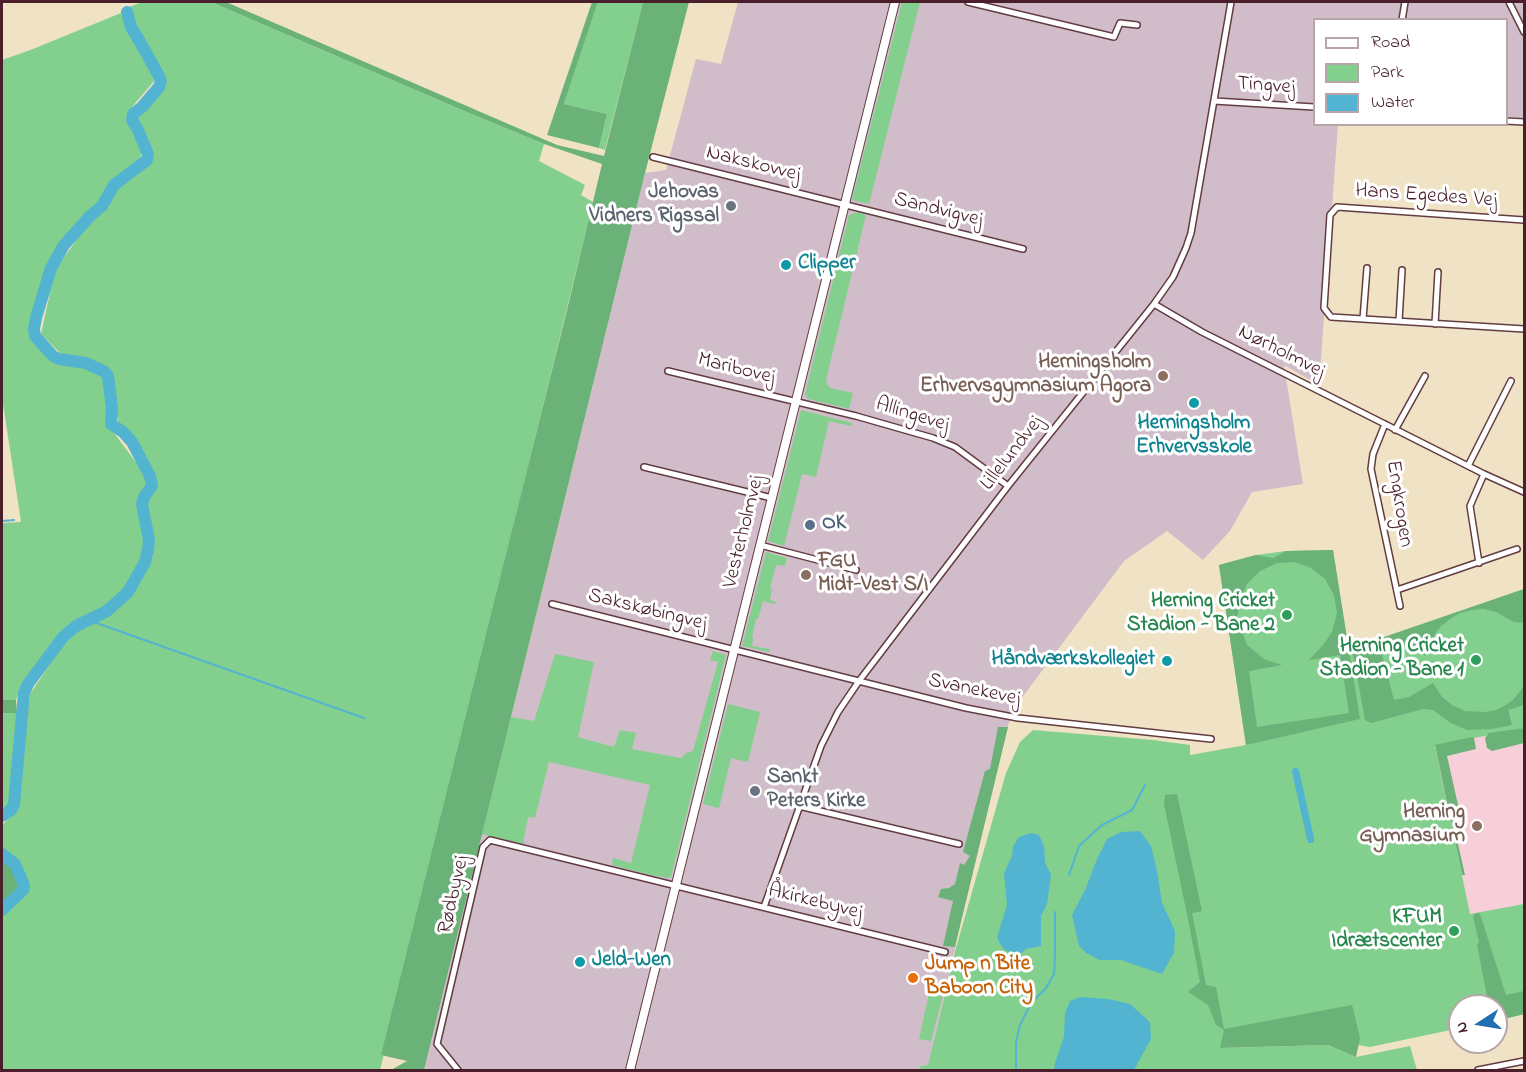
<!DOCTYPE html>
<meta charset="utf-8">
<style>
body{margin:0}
#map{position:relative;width:1526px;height:1072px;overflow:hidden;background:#f0e2c5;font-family:"Indie Flower",sans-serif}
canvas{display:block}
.frame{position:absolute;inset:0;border:3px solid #4a1f2b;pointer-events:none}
.legend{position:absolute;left:1313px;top:18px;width:195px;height:108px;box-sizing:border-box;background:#fff;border:2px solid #b7a5aa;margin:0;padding:8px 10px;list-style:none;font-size:18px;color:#4a1f2b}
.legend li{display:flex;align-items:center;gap:12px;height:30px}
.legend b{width:30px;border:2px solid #b7a5aa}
.north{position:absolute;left:1448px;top:994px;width:60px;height:60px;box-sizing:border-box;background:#fff;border:2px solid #b7a5aa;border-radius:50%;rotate:258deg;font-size:16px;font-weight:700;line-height:24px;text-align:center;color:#4a1f2b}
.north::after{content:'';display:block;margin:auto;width:21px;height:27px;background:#1f6fb2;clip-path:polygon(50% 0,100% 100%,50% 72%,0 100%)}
</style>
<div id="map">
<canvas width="1526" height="1072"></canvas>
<div class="frame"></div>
<ul class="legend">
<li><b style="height:8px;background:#fff"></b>Road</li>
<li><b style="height:16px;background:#83cf8d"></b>Park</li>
<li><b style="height:16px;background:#52b4d1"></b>Water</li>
</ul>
<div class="north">N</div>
</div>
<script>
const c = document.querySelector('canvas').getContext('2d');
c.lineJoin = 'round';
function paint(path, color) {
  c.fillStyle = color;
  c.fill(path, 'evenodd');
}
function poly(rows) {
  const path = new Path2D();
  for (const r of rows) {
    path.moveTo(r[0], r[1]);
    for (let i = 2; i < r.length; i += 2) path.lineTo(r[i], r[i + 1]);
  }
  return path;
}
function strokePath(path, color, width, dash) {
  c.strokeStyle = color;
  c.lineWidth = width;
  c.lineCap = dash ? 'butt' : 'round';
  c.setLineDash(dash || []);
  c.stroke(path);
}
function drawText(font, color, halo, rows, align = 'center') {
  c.font = font + ' "Indie Flower",sans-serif';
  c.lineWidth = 6;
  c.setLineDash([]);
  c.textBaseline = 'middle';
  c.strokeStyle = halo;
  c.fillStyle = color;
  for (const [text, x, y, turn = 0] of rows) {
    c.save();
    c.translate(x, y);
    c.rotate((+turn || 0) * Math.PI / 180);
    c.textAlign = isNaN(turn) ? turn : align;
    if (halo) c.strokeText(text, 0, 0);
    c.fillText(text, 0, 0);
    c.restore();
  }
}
paint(poly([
 [1524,728,1524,904,1470,915,1435,745]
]), '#f6cfd8');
paint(poly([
 [738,2,1524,2,1524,118,1507,117,1506,20,1314,20,1314,124,1338,125,1319,385,1284,365,1303,484,1252,492,1230,531,1203,560,1167,531,1124,561,1012,711,951,942,956,945,928,1066,920,1066,919,1070,424,1070,645,173,666,170,696,59,721,64]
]), '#d1bdca');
paint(poly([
 [142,2,211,2,462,110,544,144,539,161,585,185,581,195,593,202,380,1070,2,1070,2,983,3,982,2,973,2,915,25,892,26,882,16,858,2,847,2,825,17,811,30,694,67,639,81,628,107,616,131,596,153,556,147,503,157,485,118,421,109,368,60,353,41,334,55,270,92,218,118,186,150,161,151,153,135,120,135,115,161,89,163,81,133,26,129,7],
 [598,2,643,2,605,150,599,148,607,114,564,104],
 [902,2,920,2,869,204,852,200],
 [121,13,128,30,155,80,131,108,128,123,142,152,140,159,113,182,100,204,62,242,48,269,31,326,34,339,54,361,84,366,103,375,110,407,108,425,147,477,148,486,138,501,146,540,142,562,126,589,105,608,74,624,63,634,20,689,16,700,2,700,2,523,21,522,2,397,2,60,33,49],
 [858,212,866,215,826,380,827,384,830,388,853,393,849,409,808,399,805,394,849,215],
 [801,410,852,423,851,426,829,421,816,477,802,474,784,546,768,541],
 [1333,550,1348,650,1524,589,1524,728,1435,746,1470,914,1524,904,1524,1014,1496,1021,1496,1006,1460,1006,1460,1028,1370,1047,1357,1045,1320,1032,1220,1048,1328,1045,1356,1057,1410,1046,1417,1070,919,1070,920,1066,928,1065,956,948,1006,773,1020,742,1033,730,1153,740,1190,745,1190,755,1246,745,1219,565,1256,555,1286,551],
 [766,552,787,558,785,566,776,565,770,588,772,589,770,600,776,602,775,604,763,601,758,619,756,619,752,638,753,639,752,646,770,649,769,652,742,646],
 [713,651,726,655,671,877,668,878,651,875,612,865,613,858,631,863,650,785,549,762,535,818,528,817,523,844,482,834,511,717,534,721,555,654,594,662,578,737,614,747,620,730,636,733,632,749,681,758,686,753,693,751,718,662,710,660],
 [728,704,760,712,748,762,731,758,719,808,703,804],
 [2,713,17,713,10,806,2,812],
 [931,984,945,987,931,1041,919,1039]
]), '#83cf8d');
paint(poly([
 [211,2,226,2,557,145,604,156,643,2,689,2,645,173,424,1070,391,1070,407,1061,381,1055,566,314,602,164,544,144,462,110],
 [592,2,598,2,564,104,607,114,599,148,547,135],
 [1333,550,1360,719,1246,745,1219,565,1256,555,1273,558,1286,551],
 [1295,562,1311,568,1325,579,1334,595,1337,613,1332,632,1323,645,1309,660,1340,655,1349,713,1257,727,1249,671,1282,665,1264,659,1247,645,1237,618,1240,601,1247,584,1260,571,1277,563],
 [1524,589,1524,623,1514,622,1496,612,1484,609,1472,610,1460,613,1450,619,1441,626,1435,634,1428,651,1425,656,1422,652,1406,645,1381,651,1394,700,1409,697,1433,683,1442,697,1452,705,1465,711,1486,712,1496,710,1506,705,1513,700,1524,686,1524,705,1508,710,1512,725,1492,729,1467,730,1451,723,1433,710,1423,709,1371,723,1365,720,1352,648],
 [2,700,16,700,17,713,2,713],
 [998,727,1008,727,955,947,943,946,953,901,938,897,941,889,949,888,955,884,960,863,964,865,970,856,963,852,985,771,990,769],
 [1524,728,1524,743,1492,751,1487,748,1485,738,1489,733],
 [1472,737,1474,738,1476,749,1447,756,1461,818,1458,819,1461,833,1456,835,1465,875,1462,875,1435,745],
 [1177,794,1202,911,1192,913,1206,985,1216,987,1224,1029,1352,1005,1360,1038,1356,1057,1328,1045,1220,1048,1224,1030,1216,1025,1208,1005,1188,992,1200,982,1188,919,1164,804,1165,795],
 [2,847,12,856,22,885,21,889,2,909],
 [1478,913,1480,914,1506,995,1524,991,1524,1014,1496,1021,1496,1006,1489,1006,1477,945,1479,942,1473,917,1475,914]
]), '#6ab278');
paint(poly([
 [1296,767,1299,770,1314,838,1314,842,1312,843,1308,843,1307,839,1292,772,1292,770],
 [1140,831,1151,846,1157,871,1162,903,1175,931,1174,953,1162,974,1121,960,1099,960,1086,953,1079,946,1072,915,1085,890,1097,859,1107,839,1121,832],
 [1031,833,1039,835,1044,846,1045,862,1051,875,1047,904,1041,916,1041,946,1026,949,1022,953,1006,951,1000,944,997,937,1007,905,1004,873,1012,856,1013,846,1019,837],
 [1080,997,1108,999,1130,1004,1150,1022,1151,1039,1134,1070,1054,1070,1055,1063,1064,1037,1065,1013,1070,1001]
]), '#52b4d1');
strokePath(poly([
 [2,521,14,520],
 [88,620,364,718],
 [1069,875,1079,846,1102,825,1132,810,1145,785],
 [1016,1070,1016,1042,1020,1025,1031,1003,1046,988,1054,974,1055,956,1055,912]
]), '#52b4d1', 2);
strokePath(poly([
 [2,816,11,810,14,804,24,693,28,684,63,637,76,626,107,611,128,592,145,562,148,550,149,540,142,504,144,497,152,486,150,476,132,442,123,432,111,424,112,408,108,376,105,372,86,363,59,359,53,356,35,336,34,329,36,318,51,268,64,245,90,216,102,206,114,185,147,160,148,154,137,128,132,120,133,114,142,107,159,87,161,81,159,76,139,40,131,27,127,12],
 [2,854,15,864,24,885,23,890,2,910]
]), '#52b4d1', 12);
const street = poly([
 [968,2,1114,37,1120,23,1137,25],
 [1509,2,1524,32],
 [1402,20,1405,2],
 [1214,101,1314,107],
 [1506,121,1524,122],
 [653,157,1023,249],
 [1524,220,1337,207,1330,215,1324,308,1331,317,1524,329],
 [1154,304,1202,332,1484,474,1524,492],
 [1363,319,1367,268],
 [1399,321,1402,270],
 [1435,324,1438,272],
 [668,371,856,416,933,438,955,447,1008,486],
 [1385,424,1373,454,1371,469,1400,606],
 [1395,430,1425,376],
 [1468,466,1511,381],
 [644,467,772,498],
 [760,545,856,570],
 [1479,563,1470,506,1484,474],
 [1397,590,1517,549],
 [552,604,966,708,1018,718,1211,739],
 [799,806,959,844],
 [764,907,821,746,838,712,859,681,1008,486,1154,304,1173,277,1186,248,1191,233,1231,2],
 [458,1070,437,1044,483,847,490,840,945,952],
 [1478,1070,1524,1061]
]);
const secondary = poly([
 [630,1070,895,2]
]);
strokePath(street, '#633c42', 8);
strokePath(secondary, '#633c42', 10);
strokePath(street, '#fff', 5);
strokePath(secondary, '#fff', 8);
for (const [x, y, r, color] of [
 [731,206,6,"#6b7280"],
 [786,265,6,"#0f9aa8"],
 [1163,376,6,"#8d6e63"],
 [1194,403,6,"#0f9aa8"],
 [810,525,6,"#5c6f8a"],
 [806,575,6,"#8d6e63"],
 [1287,615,6,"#2e9e5b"],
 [1476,660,6,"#2e9e5b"],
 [1167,661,6,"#0f9aa8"],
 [755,791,6,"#6b7280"],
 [1477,826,6,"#8d6e63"],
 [1454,931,6,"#2e9e5b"],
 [580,962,6,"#0f9aa8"],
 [913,978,6,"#e8710a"]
]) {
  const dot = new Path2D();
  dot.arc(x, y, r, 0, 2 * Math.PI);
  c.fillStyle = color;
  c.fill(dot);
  strokePath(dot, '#fff', 2);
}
drawText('21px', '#4a1f2b', '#fff', [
 ["Tingvej",1266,87,4],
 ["Nakskovvej",753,165,14],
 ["Hans Egedes Vej",1426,197,4],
 ["Sandvigvej",938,211,14],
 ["Nørholmvej",1281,353,27],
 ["Maribovej",736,370,14],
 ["Allingevej",912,416,17],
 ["Lillelundvej",1013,454,-52],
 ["Engkrogen",1398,504,81],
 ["Vesterholmvej",745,532,-76],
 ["Sakskøbingvej",647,611,14],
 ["Svanekevej",974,691,12],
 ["Rødbyvej",455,895,-77],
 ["Åkirkebyvej",815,903,14]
]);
drawText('bold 21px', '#5b616d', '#fff', [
 ["Jehovas",719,194],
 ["Vidners Rigssal",719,218],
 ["Sankt",767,779,"left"],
 ["Peters Kirke",767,803,"left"]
], 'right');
drawText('bold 21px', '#0d838f', '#fff', [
 ["Clipper",798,265],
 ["Herningsholm",1194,425,"center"],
 ["Erhvervsskole",1194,449,"center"],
 ["Håndværkskollegiet",1155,661,"right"],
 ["Jeld-Wen",592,962]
], 'left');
drawText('bold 21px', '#785e54', '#fff', [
 ["Herningsholm",1151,364],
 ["Erhvervsgymnasium Agora",1151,388],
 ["FGU",818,563,"left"],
 ["Midt-Vest S/I",818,587,"left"],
 ["Herning",1465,814],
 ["Gymnasium",1465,838]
], 'right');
drawText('bold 21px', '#4e5e75', '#fff', [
 ["OK",822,525]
], 'left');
drawText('bold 21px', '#27864d', '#fff', [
 ["Herning Cricket",1275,603],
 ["Stadion - Bane 2",1275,627],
 ["Herning Cricket",1464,648],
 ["Stadion - Bane 1",1464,672],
 ["KFUM",1442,919],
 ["Idrætscenter",1442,943]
], 'right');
drawText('bold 21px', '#c56008', '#fff', [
 ["Jump n Bite",925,966],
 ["Baboon City",925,990]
], 'left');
</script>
